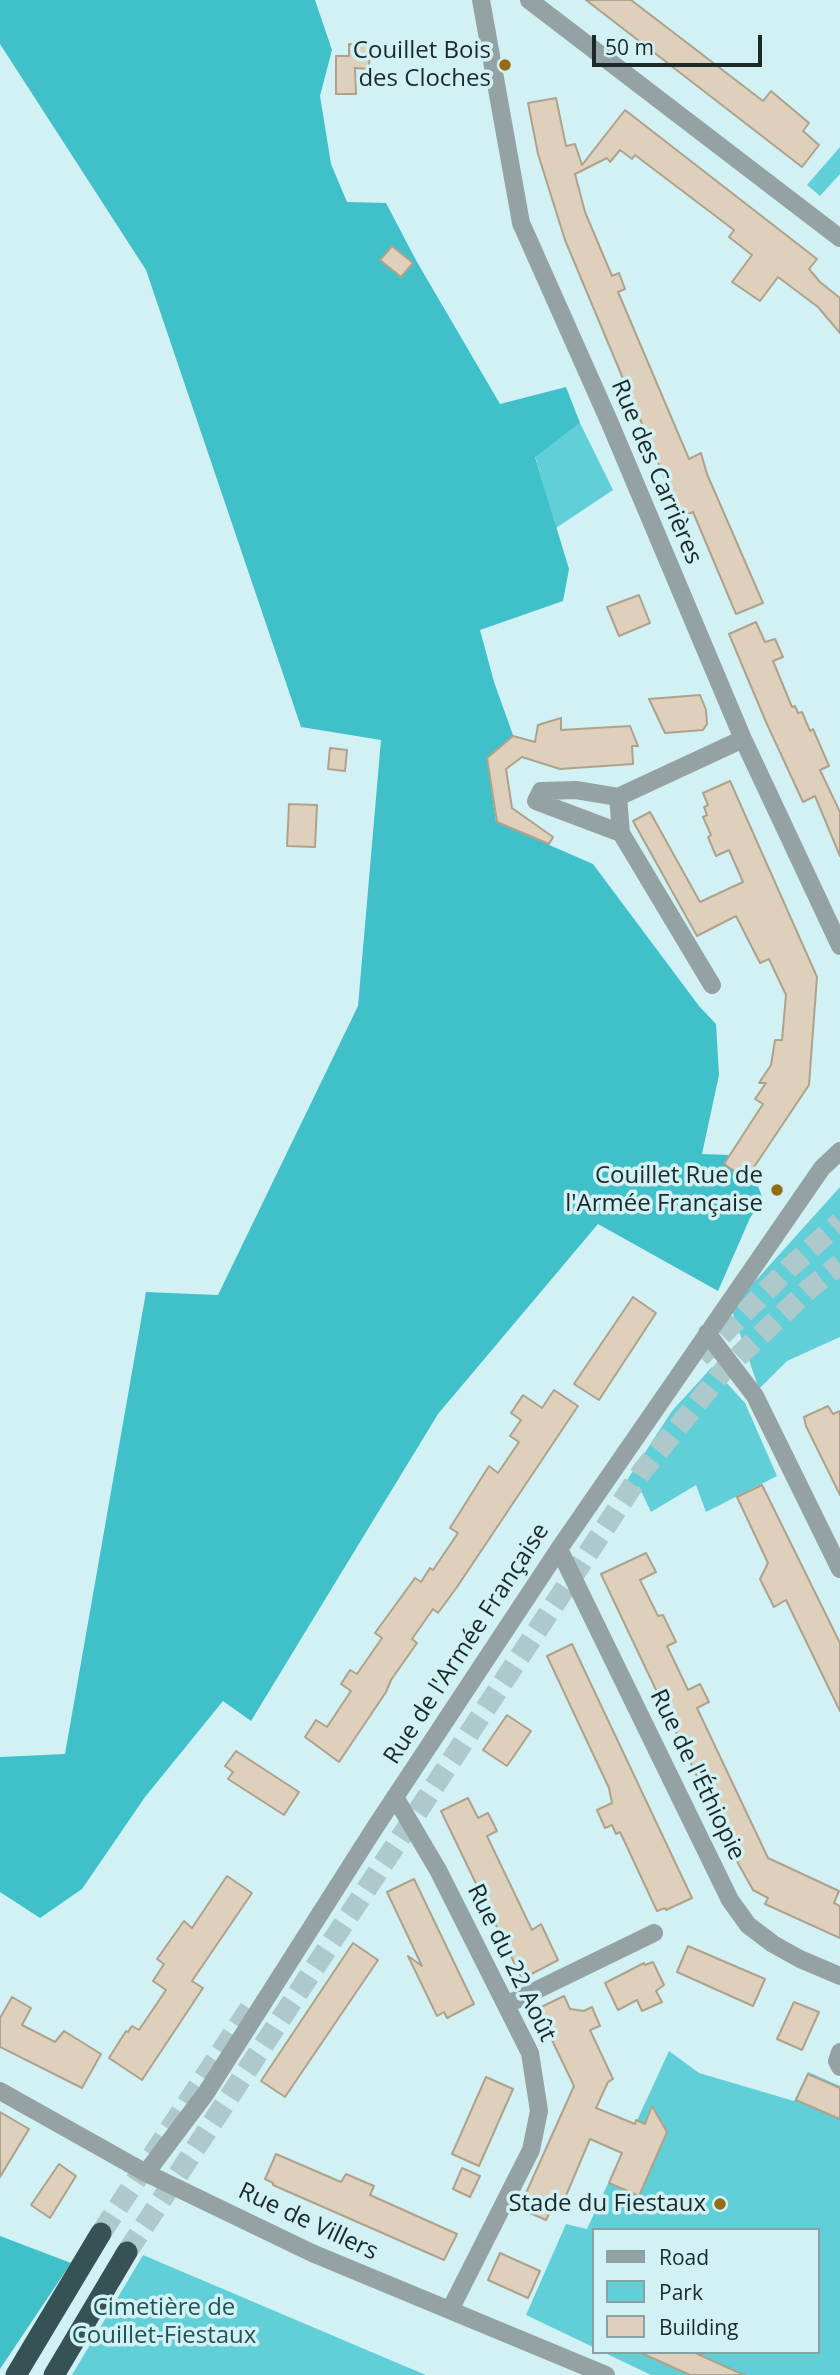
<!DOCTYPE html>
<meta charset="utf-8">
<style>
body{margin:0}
#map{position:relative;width:840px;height:2375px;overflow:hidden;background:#d1f1f4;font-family:"Open Sans",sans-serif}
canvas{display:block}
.legend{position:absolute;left:592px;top:2228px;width:228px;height:126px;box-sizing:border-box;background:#d1f1f4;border:2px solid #89a1a3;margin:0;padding:9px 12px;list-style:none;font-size:21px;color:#1c2929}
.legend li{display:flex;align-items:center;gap:14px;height:35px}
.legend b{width:35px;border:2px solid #89a1a3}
.scale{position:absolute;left:592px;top:35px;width:170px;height:32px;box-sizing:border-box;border:4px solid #1c2929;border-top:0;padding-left:9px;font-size:21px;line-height:24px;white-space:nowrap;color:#1c2929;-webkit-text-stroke:5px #d1f1f4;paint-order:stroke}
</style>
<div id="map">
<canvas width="840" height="2375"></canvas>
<ul class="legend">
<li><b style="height:9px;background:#95a2a3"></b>Road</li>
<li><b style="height:19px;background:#61cfd7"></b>Park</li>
<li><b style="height:19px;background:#ded0ba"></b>Building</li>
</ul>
<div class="scale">50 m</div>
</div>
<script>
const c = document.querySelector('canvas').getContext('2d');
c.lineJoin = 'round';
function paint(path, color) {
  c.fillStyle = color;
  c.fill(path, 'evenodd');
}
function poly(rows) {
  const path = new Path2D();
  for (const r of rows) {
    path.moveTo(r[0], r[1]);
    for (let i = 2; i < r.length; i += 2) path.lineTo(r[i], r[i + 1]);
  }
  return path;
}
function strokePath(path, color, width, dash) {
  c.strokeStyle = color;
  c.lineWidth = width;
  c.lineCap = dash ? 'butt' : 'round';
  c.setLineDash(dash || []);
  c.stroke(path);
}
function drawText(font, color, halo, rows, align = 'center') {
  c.font = font + ' "Open Sans",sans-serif';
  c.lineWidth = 7;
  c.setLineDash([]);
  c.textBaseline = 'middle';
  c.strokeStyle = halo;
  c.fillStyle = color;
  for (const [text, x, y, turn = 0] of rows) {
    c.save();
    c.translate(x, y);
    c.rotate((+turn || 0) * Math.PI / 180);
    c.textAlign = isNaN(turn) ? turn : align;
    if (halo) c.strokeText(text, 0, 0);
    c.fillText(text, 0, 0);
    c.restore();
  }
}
paint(poly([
 [840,147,840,174,820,196,807,185],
 [580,423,613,490,556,528,535,456],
 [840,1187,840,1337,787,1361,759,1389,731,1308],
 [712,1367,745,1403,777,1476,706,1512,696,1485,651,1512,639,1487,618,1494,672,1411],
 [669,2051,699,2073,794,2101,808,2072,840,2086,840,2375,651,2375,603,2352,817,2352,817,2230,593,2230,593,2347,526,2315,566,2224,587,2229],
 [143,2255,402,2365,426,2375,72,2375]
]), '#61cfd7');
paint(poly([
 [0,0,315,0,332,50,320,96,331,164,347,202,386,203,417,262,500,404,566,387,580,423,535,457,569,569,563,601,480,630,494,682,513,735,487,758,496,822,593,864,699,1006,716,1024,719,1075,702,1154,729,1155,752,1171,763,1199,750,1218,718,1291,598,1224,438,1414,251,1721,223,1701,145,1797,82,1889,40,1918,0,1892,0,1757,65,1754,146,1292,218,1295,358,1006,381,740,301,727,146,270,0,44],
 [0,2236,71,2263,0,2369]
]), '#40c0c9');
const building = poly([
 [586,0,631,0,763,101,771,91,809,123,803,131,819,145,802,167,586,0],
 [349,44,370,45,369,69,355,68,356,94,336,94,336,56,349,56,349,44],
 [556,98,566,146,575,144,582,165,625,110,817,259,809,269,820,282,840,298,840,333,818,307,778,277,760,301,732,282,752,255,729,237,734,230,635,155,632,159,620,150,610,162,607,158,575,174,585,212,612,276,619,273,625,289,618,292,689,459,701,453,707,474,763,603,736,614,693,512,682,517,679,509,678,510,565,240,538,154,528,103,556,98],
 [392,246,413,263,401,277,380,260,392,246],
 [639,595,650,623,619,636,607,607,639,595],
 [756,622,765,642,775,639,783,657,773,661,792,707,795,706,798,713,802,712,810,731,813,729,829,766,820,770,840,812,840,856,815,796,803,802,766,722,729,634,756,622],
 [700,695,706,710,707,724,703,730,665,733,649,699,700,695],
 [561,718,561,730,630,726,638,746,632,746,633,764,560,769,522,757,506,769,512,808,553,837,549,844,497,822,487,758,513,736,535,742,538,725,561,718],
 [330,748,347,750,345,771,328,769,330,748],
 [730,781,817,977,809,1085,746,1179,724,1164,763,1104,755,1099,766,1083,759,1083,771,1065,775,1040,782,1040,786,995,769,959,760,963,736,916,697,936,633,821,650,812,700,902,743,882,729,850,716,856,708,837,711,835,703,817,707,815,704,807,708,805,703,793,730,781],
 [289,804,317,805,315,847,287,846,289,804],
 [633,1297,656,1313,599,1400,574,1384,633,1297],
 [554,1390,578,1406,457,1587,438,1613,433,1609,412,1639,417,1643,391,1680,386,1692,339,1762,305,1737,316,1720,327,1727,351,1691,341,1684,350,1670,357,1674,382,1638,375,1633,415,1578,421,1582,430,1568,433,1570,458,1533,450,1528,489,1466,498,1473,519,1442,510,1436,521,1420,511,1413,523,1395,542,1408,554,1390],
 [828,1406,833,1414,840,1411,840,1495,806,1426,804,1417,828,1406],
 [762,1485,840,1643,840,1711,786,1600,774,1607,760,1579,768,1563,737,1497,762,1485],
 [646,1553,656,1572,640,1580,658,1616,663,1615,676,1642,667,1646,688,1690,700,1684,709,1702,697,1708,768,1858,839,1891,834,1903,840,1906,840,1938,765,1904,768,1898,753,1890,739,1865,601,1574,646,1553],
 [572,1644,692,1898,666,1910,665,1908,657,1911,620,1832,616,1834,612,1825,605,1828,597,1810,612,1803,609,1788,547,1656,572,1644],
 [507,1715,531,1731,507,1766,483,1750,507,1715],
 [236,1751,299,1792,284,1815,228,1779,233,1772,225,1766,236,1751],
 [468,1798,478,1818,488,1813,497,1831,487,1836,532,1930,541,1924,558,1960,522,1979,441,1811,468,1798],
 [227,1876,252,1893,192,1981,203,1988,142,2080,109,2058,126,2031,128,2032,132,2026,139,2030,166,1990,153,1981,164,1964,157,1959,184,1921,192,1928,227,1876],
 [414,1879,474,2004,447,2018,444,2012,437,2016,408,1956,422,1966,387,1892,414,1879],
 [353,1943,378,1960,285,2097,261,2081,353,1943],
 [688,1946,765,1979,753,2006,677,1972,688,1946],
 [653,1962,664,1985,656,1991,662,2002,642,2011,637,2000,618,2010,605,1983,644,1963,645,1965,653,1962],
 [564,1996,570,2009,584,2011,592,2007,600,2026,590,2030,613,2079,608,2082,596,2108,635,2124,636,2120,645,2124,652,2106,667,2132,639,2196,609,2183,622,2153,590,2139,562,2205,555,2202,546,2220,521,2209,525,2201,523,2200,574,2086,537,2009,564,1996],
 [12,1997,31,2008,22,2025,55,2042,64,2031,101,2054,82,2088,0,2047,0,2018,12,1997],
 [794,2002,819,2012,802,2050,777,2039,794,2002],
 [808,2074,840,2088,840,2119,796,2100,808,2074],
 [486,2077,513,2089,479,2166,452,2154,486,2077],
 [0,2112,29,2129,0,2177,0,2112],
 [276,2154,341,2182,346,2174,374,2186,370,2195,457,2234,444,2260,273,2185,273,2183,265,2179,276,2154],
 [59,2164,76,2176,50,2218,31,2205,59,2164],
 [462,2168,480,2176,470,2197,453,2189,462,2168],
 [500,2253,540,2271,528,2298,488,2280,500,2253],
 [639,2352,693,2352,744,2375,690,2375,639,2352]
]);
paint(building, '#ded0ba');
strokePath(building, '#afa28c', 2);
strokePath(poly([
 [700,1357,789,1268,840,1222],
 [101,2233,254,2002],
 [127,2252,643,1470,724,1370,809,1289,840,1264]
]), '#adc9cb', 21, [21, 10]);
strokePath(poly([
 [481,0,521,223,609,421,743,739,840,946],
 [529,0,840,238],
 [618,797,576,790,541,791,536,801,621,833],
 [712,985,621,833,618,797,743,739],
 [707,1333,755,1396,840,1569],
 [559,1549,730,1900,748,1925,773,1944,800,1959,840,1976],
 [395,1797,438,1870,530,2053,539,2111,531,2150,450,2310],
 [506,2005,654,1933],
 [840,2052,837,2061,840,2067],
 [0,2091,146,2173,312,2253,606,2375],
 [146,2173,206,2093,374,1829,559,1549,822,1168,840,1151]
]), '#95a2a3', 18);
strokePath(poly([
 [16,2375,101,2233],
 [54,2375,127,2252]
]), '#365254', 21);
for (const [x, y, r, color] of [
 [505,65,7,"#946c16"],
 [777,1190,7,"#946c16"],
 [720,2204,7,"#946c16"]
]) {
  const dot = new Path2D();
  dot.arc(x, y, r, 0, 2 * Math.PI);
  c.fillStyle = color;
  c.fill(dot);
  strokePath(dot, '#d1f1f4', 2.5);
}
drawText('24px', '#1c2929', '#d1f1f4', [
 ["Couillet Bois",491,51],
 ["des Cloches",491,79],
 ["Couillet Rue de",763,1176],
 ["l'Armée Française",763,1204],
 ["Stade du Fiestaux",706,2204]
], 'right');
drawText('24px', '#1c2929', '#d1f1f4', [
 ["Rue des Carrières",656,472,67],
 ["Rue de l'Armée Française",467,1644,-57],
 ["Rue de l'Éthiopie",697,1775,64],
 ["Rue du 22 Août",511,1963,64],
 ["Rue de Villers",308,2222,25]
]);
drawText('24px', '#1f5458', '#d1f1f4', [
 ["Cimetière de",164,2308],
 ["Couillet-Fiestaux",164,2336]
]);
</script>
